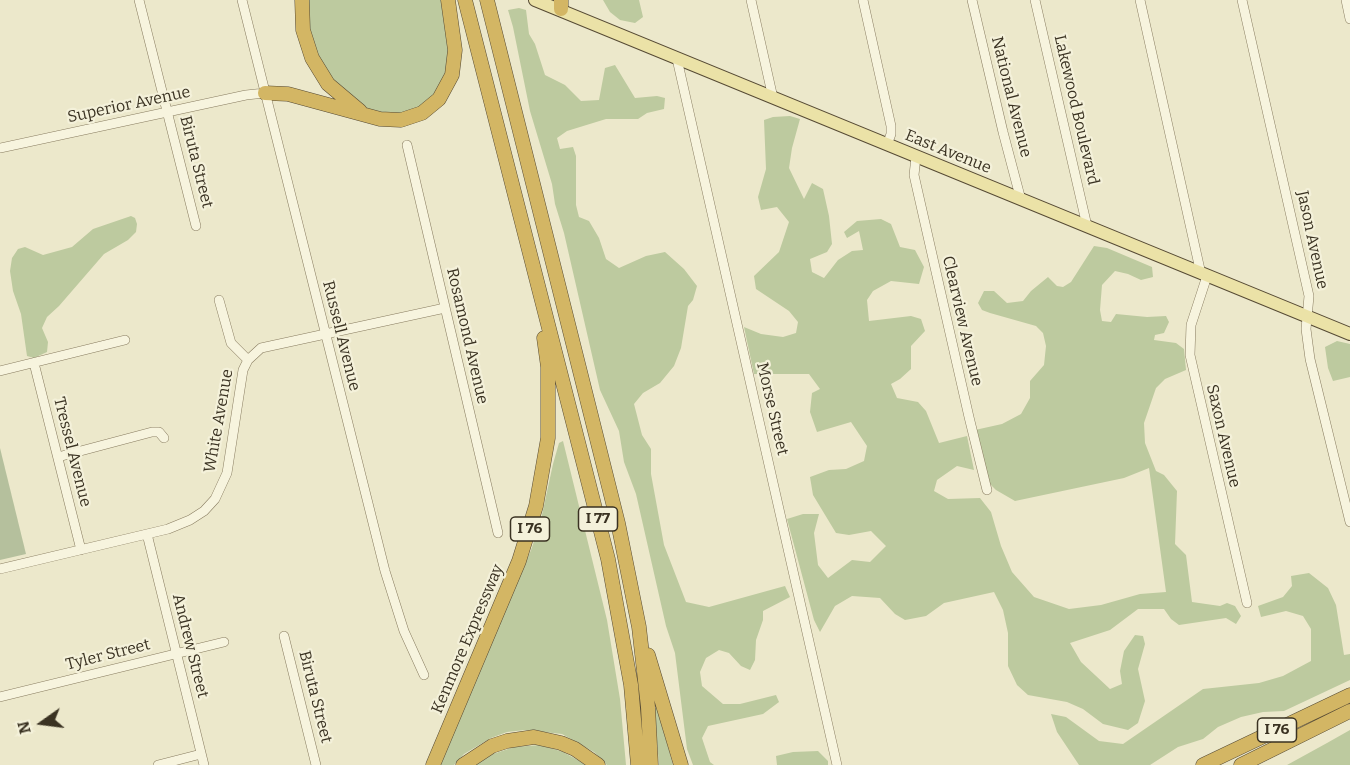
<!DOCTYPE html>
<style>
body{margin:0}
#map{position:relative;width:1350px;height:765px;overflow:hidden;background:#ece8cb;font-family:Bitter,serif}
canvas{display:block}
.north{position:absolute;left:12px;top:693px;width:60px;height:60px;-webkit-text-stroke:4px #f4f1da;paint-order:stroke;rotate:256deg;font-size:16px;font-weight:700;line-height:24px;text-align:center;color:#3a3222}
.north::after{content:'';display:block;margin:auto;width:21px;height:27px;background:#3a3222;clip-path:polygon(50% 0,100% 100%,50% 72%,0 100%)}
</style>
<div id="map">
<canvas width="1350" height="765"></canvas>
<div class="north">N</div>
</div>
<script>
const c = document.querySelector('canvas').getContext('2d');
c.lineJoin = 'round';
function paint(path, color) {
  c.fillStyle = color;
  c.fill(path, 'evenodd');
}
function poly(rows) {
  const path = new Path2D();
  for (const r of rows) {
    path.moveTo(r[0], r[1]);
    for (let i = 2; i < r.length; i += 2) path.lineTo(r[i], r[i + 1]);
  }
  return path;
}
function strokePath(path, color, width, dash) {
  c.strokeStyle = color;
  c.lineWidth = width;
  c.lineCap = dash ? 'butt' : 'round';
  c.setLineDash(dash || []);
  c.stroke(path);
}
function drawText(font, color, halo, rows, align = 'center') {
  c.font = font + ' Bitter,serif';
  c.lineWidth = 4.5;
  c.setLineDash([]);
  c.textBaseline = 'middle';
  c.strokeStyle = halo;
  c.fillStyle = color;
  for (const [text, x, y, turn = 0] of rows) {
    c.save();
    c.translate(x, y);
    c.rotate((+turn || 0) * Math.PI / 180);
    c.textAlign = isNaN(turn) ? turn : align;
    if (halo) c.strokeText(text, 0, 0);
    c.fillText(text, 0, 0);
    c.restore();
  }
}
paint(poly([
 [306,0,445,0,450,49,444,81,431,101,423,107,396,116,367,109,331,80,310,42],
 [603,0,639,0,643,17,635,23,620,20,610,12],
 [519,8,526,10,529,34,535,44,545,75,565,85,581,101,599,100,605,68,615,65,635,98,657,96,665,98,664,109,647,113,638,119,606,119,567,131,557,138,560,149,573,147,576,156,576,205,579,217,589,221,599,238,606,259,619,268,646,256,665,252,684,269,697,286,693,300,688,306,681,348,674,366,660,383,643,393,634,404,642,435,651,449,651,474,664,545,686,602,709,607,785,586,790,597,763,611,763,620,756,640,755,660,750,670,741,666,729,653,719,650,706,658,700,672,702,686,723,704,740,704,776,695,779,702,763,714,708,726,702,738,710,762,714,765,693,765,687,749,675,653,666,626,636,494,624,462,619,431,600,390,564,233,555,204,552,184,530,111,513,27,508,10],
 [790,116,800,119,792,148,789,168,804,199,812,183,823,189,829,216,832,244,827,252,810,259,812,272,824,278,838,260,852,251,863,250,859,231,847,238,844,232,857,221,881,219,891,224,900,247,915,250,924,267,919,284,891,281,873,291,867,300,869,321,911,316,921,319,925,331,911,346,911,369,900,379,891,384,897,398,918,402,926,411,939,443,967,436,974,470,957,466,937,480,934,491,948,499,980,498,991,512,1001,546,1012,572,1034,597,1069,609,1101,605,1140,594,1166,592,1149,468,1124,478,1015,501,996,490,990,484,975,430,1002,424,1021,414,1030,398,1030,381,1044,365,1046,346,1043,333,1036,326,990,313,982,310,978,303,984,291,994,291,1007,303,1023,301,1031,291,1048,277,1057,286,1063,287,1071,282,1094,246,1107,248,1152,267,1153,277,1141,280,1128,274,1115,271,1102,285,1100,310,1102,321,1111,322,1116,314,1147,317,1166,316,1169,322,1164,333,1155,335,1154,340,1176,343,1184,349,1186,370,1165,379,1156,388,1144,423,1145,443,1156,471,1164,475,1177,491,1175,544,1186,555,1192,602,1220,606,1227,603,1235,606,1241,616,1236,624,1226,618,1179,625,1171,619,1164,609,1138,609,1110,630,1070,643,1081,662,1110,689,1122,684,1120,671,1124,651,1135,635,1143,636,1145,644,1138,669,1145,701,1138,723,1128,730,1103,724,1083,709,1067,702,1028,695,1017,685,1008,666,1008,633,1003,610,994,592,944,603,926,616,905,620,895,614,880,598,852,596,835,606,820,632,814,620,787,519,803,514,819,514,814,533,818,565,828,578,852,560,870,562,886,546,871,531,849,535,836,533,813,495,810,477,829,470,846,469,864,461,867,446,851,422,817,432,810,412,812,393,820,389,809,374,754,374,744,327,761,334,783,337,796,333,798,322,789,311,756,289,754,276,779,252,789,222,777,207,761,210,758,197,766,169,764,120,773,117],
 [131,216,135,218,137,224,136,232,128,240,104,254,59,306,47,317,42,328,48,342,47,352,34,358,27,356,21,314,13,291,10,271,12,258,18,249,25,247,43,255,72,247,93,229],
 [1337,341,1350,344,1350,377,1333,381,1328,368,1325,347],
 [563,441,607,620,620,699,626,765,607,765,594,752,562,734,525,730,507,732,491,738,464,754,454,765,440,765,531,550,540,524,553,464,559,443],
 [1309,573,1328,588,1336,605,1344,655,1350,654,1350,680,1284,711,1263,712,1241,717,1218,727,1203,739,1178,747,1150,765,1079,765,1057,732,1051,714,1066,717,1099,741,1123,744,1203,689,1259,683,1283,676,1311,661,1311,629,1303,616,1286,611,1261,617,1258,606,1283,597,1292,586,1291,576],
 [654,708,657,708,673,765,659,765],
 [1350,730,1350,765,1287,765,1327,743],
 [541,745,563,752,587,765,475,765,493,754,514,747],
 [818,751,828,761,828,765,777,765,776,756,793,752]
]), '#bdca9f');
paint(poly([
 [0,448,26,554,0,560]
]), '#b5c09d');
const minor = poly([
 [139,0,196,226],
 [242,0,385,571,404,631,424,675],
 [751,0,773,98],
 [863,0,891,126,891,134,887,145],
 [972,0,1003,132,1021,200],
 [1035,0,1087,226],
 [1140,0,1201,274],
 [1242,0,1309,296,1306,329,1310,359,1350,522],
 [1346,0,1350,19],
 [677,59,837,765],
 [407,145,498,533],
 [0,148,246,95,265,93],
 [916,157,914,175,969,417,987,490],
 [1207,276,1191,325,1190,355,1247,603],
 [219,300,231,343,248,360],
 [34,363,81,550],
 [0,371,125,340],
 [58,457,152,432,159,432,164,438],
 [147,534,204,765],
 [0,569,168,529,190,520,204,511,215,499,227,473,243,370,248,360,261,348,445,308],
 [284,636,316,765],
 [0,697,224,642],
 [158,765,201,754]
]);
const major = poly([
 [535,0,1350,334]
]);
const highway = poly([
 [302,0,303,30,312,58,328,84,360,111],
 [465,0,608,559,631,685,638,765],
 [487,0,618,523,639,627,648,707,651,765],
 [561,0,561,9],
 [265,93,288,94,380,119,401,120,422,113,439,99,452,75,455,50,448,0],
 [648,655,681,765],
 [433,765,519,561,536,506,548,438,548,367,544,338],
 [463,765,492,746,507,741,534,737,561,743,575,749,598,765],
 [1203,765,1350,695],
 [1241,765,1350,711]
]);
strokePath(minor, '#887c60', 10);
strokePath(major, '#564a34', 14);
strokePath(highway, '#564a34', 15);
strokePath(minor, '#f7f4de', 9);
strokePath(major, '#ebe2a7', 12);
strokePath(highway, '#d3b664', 14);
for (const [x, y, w] of [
 [598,519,39],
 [530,529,39],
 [1277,730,39]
]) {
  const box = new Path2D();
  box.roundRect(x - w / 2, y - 12, w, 24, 4.5);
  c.fillStyle = '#f4f1da';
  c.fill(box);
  strokePath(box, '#3a3222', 1.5);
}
drawText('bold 15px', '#3a3222', null, [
 ["I 77",598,519],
 ["I 76",530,529],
 ["I 76",1277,730]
]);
drawText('16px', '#3a3222', '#f4f1da', [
 ["National Avenue",1011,97,76],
 ["Superior Avenue",129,105,-12],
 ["Lakewood Boulevard",1076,110,77],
 ["East Avenue",948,152,22],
 ["Biruta Street",196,162,76],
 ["Jason Avenue",1312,240,78],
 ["Clearview Avenue",962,321,77],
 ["Russell Avenue",341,336,76],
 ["Rosamond Avenue",467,336,77],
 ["Morse Street",772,409,77],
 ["White Avenue",219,421,-80],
 ["Saxon Avenue",1223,436,77],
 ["Tressel Avenue",72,452,76],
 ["Kenmore Expressway",468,639,-67],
 ["Andrew Street",190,646,76],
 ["Tyler Street",108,655,-14],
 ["Biruta Street",315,697,76]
]);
</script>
